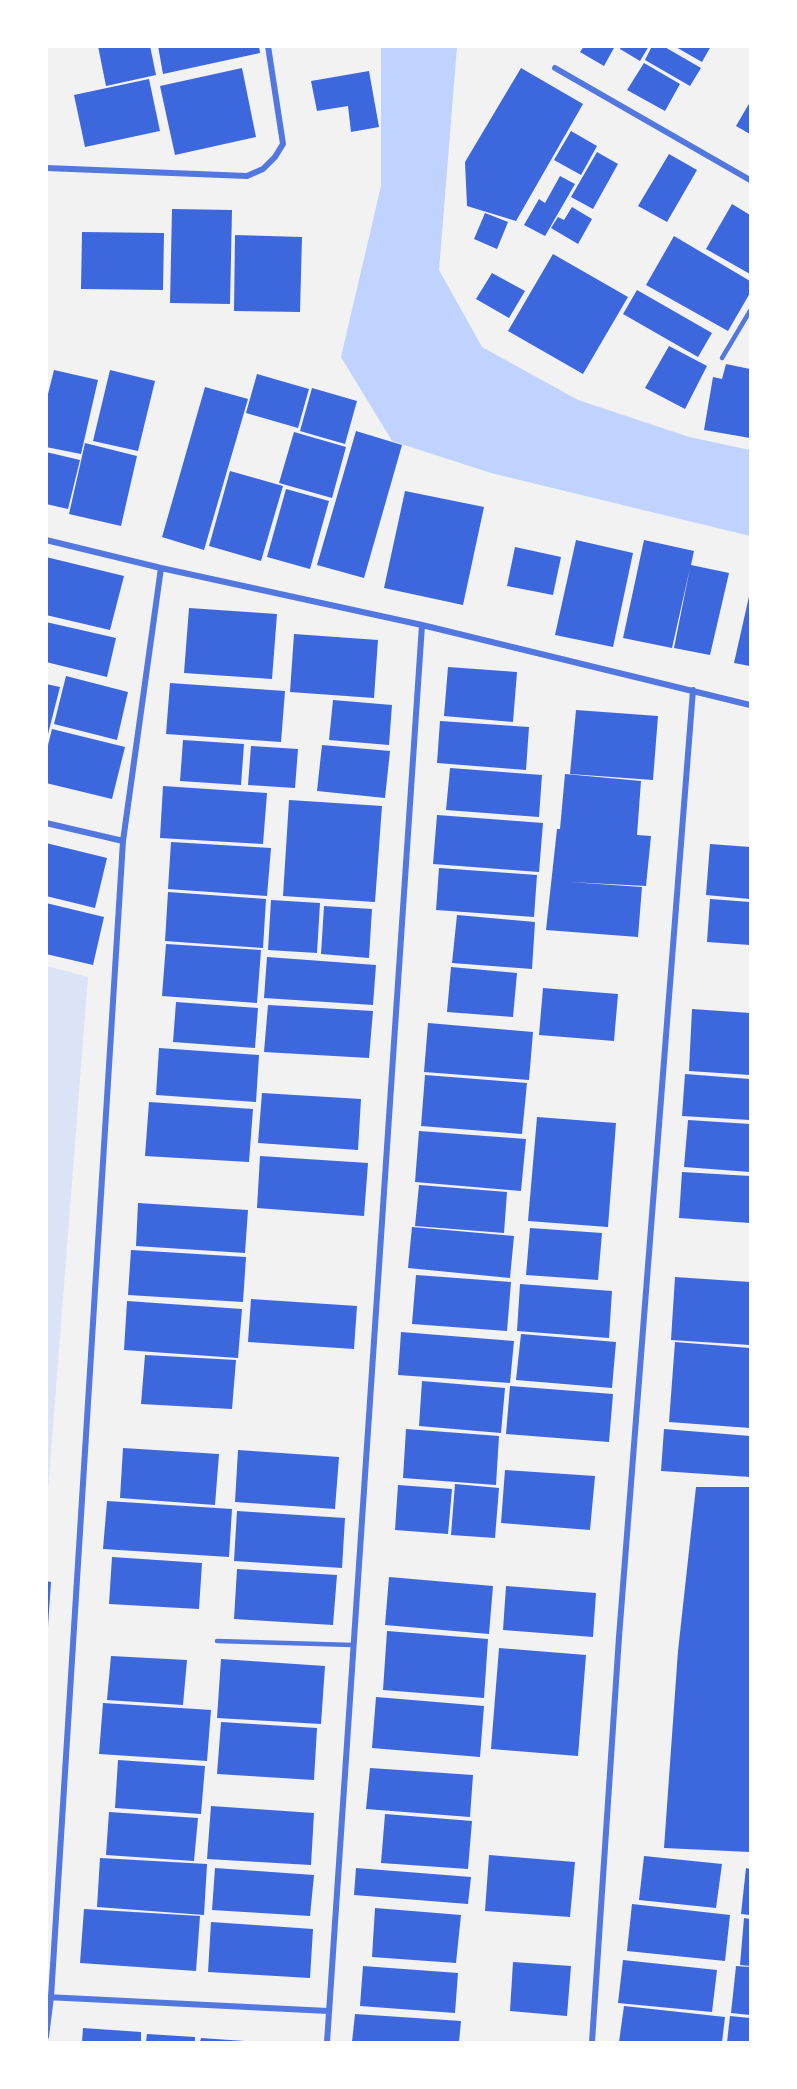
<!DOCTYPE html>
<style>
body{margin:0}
#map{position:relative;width:797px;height:2089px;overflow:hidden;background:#f2f2f2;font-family:"Space Grotesk",sans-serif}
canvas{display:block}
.frame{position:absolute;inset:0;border:48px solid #fff;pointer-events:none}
</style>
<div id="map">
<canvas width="797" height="2089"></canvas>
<div class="frame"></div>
</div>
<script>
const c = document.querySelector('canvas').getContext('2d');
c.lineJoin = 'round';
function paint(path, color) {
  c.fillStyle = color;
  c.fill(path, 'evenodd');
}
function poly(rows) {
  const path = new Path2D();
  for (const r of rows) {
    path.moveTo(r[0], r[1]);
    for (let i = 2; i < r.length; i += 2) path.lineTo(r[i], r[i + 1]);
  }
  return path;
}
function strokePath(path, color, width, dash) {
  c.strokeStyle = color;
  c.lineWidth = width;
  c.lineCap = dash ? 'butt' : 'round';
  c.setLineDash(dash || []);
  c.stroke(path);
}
paint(poly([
 [47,966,88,977,47,1504,46,966]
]), '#dbe4f7');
paint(poly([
 [381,47,457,47,439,270,482,347,578,400,689,437,750,450,750,536,491,473,392,441,341,357,381,186]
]), '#bfd3fe');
paint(poly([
 [98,46,150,46,156,75,106,86],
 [158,46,259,46,260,53,163,74],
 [584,46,615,46,604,66,580,52],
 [621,46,649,46,640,61,620,49],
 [652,46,663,46,701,68,690,86,645,60],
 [674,46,711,46,702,62],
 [644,63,680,84,665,111,627,90],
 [242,68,256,137,175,155,160,86],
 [521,68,583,104,516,221,467,206,465,162],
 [369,71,379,127,351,132,348,106,317,111,311,81],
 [149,79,160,131,85,147,74,95],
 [750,102,750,134,736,126],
 [571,131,597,146,581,175,554,160],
 [597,152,618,164,593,209,571,197],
 [669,154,697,170,667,222,638,206],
 [560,176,575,184,545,236,524,225,539,199,545,203],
 [732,204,750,215,750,274,706,249],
 [572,207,592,219,578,244,551,228,558,217,564,220],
 [172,209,232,210,230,304,170,303],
 [485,213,508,222,497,249,474,239],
 [82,232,164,233,163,290,81,289],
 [235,235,302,237,300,312,234,311],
 [674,236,750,281,750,293,728,331,646,285],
 [553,254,628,297,583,374,508,331],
 [492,273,525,291,509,318,476,299],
 [637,290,712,333,698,357,623,314],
 [669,346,707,366,685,409,645,388],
 [726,364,750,369,750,438,704,430,713,377,722,379],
 [54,370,98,380,81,454,46,447,46,402],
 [110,370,155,381,138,451,93,441],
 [257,374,309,389,298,428,246,413],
 [205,387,248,399,204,550,162,537],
 [312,388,357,401,345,444,300,431],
 [356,431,402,445,364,578,317,565],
 [294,432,346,447,332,498,279,483],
 [85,443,137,456,121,526,69,514],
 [46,452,80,460,68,509,46,504],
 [230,471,283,486,261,561,209,546],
 [286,489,329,501,310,569,267,557],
 [405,491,484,507,463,605,384,588],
 [576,540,633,553,613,647,555,635],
 [644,540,694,551,691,565,729,573,710,655,674,648,690,568,672,648,623,638],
 [515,547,561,557,553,595,507,586],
 [46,557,124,576,110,630,46,615],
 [750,592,750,666,734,663],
 [189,608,277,614,272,679,184,673],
 [46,622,116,638,107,677,46,662],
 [294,634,378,640,374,698,290,692],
 [448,667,517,672,513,722,444,716],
 [66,676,128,692,117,740,54,724],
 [170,683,285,691,281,742,166,734],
 [46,684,60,687,47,738,46,738],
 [333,700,392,705,389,745,329,740],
 [576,710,658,716,653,780,570,774],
 [440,721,529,727,526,770,437,763],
 [52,729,125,747,112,799,46,783,46,753],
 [183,740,244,744,241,785,180,781],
 [322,745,390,751,385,798,317,791],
 [251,746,298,749,295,788,248,785],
 [450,768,542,775,539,817,446,810],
 [565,774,641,781,637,835,651,836,646,886,569,882,642,887,638,937,546,930,557,829,560,829],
 [163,786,267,793,263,844,160,838],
 [289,800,382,806,375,902,283,896],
 [437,815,543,823,539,872,433,864],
 [171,842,271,848,267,896,168,889],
 [46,843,107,858,95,908,46,896],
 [710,844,750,847,750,899,706,895],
 [439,868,537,875,534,917,436,910],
 [168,892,266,899,263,948,165,941],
 [710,899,750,902,750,945,707,942],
 [271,900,320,903,317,953,268,950],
 [46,903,104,917,93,965,46,954],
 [324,906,372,909,369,958,321,954],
 [457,915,535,922,532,969,452,963],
 [166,944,261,950,257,1003,162,996],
 [267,957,376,965,373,1005,264,998],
 [451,967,517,973,513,1017,447,1012],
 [543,988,618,994,614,1041,539,1035],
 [176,1002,258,1008,255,1048,173,1042],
 [268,1005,373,1011,369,1058,264,1052],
 [692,1009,750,1013,750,1075,689,1071],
 [428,1023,533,1032,529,1080,424,1072],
 [159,1048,259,1055,256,1102,156,1095],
 [685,1074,750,1079,750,1120,682,1116],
 [425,1075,527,1083,522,1134,421,1126],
 [262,1093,361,1099,358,1150,258,1143],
 [149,1102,253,1109,249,1162,145,1156],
 [537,1117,616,1123,608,1227,528,1221],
 [688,1120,750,1124,750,1172,684,1167],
 [419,1131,526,1139,521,1191,415,1182],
 [260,1156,368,1163,364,1216,257,1208],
 [682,1172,750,1176,750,1223,679,1218],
 [419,1185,507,1192,504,1233,415,1226],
 [138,1203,248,1210,245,1253,136,1246],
 [412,1227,514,1236,510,1278,408,1268],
 [530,1228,602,1233,598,1280,526,1275],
 [131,1250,246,1257,243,1302,128,1295],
 [416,1275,511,1282,507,1331,412,1324],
 [675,1277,750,1282,750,1345,671,1340],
 [520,1284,612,1291,609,1338,517,1331],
 [251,1299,357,1306,354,1349,248,1342],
 [127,1301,242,1309,238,1358,124,1350],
 [401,1332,514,1341,510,1383,398,1375],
 [521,1334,616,1342,612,1388,516,1380],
 [675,1342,750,1348,750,1428,669,1422],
 [145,1355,236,1360,232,1409,141,1404],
 [422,1381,505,1388,501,1433,419,1426],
 [510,1386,613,1394,609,1442,506,1434],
 [406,1429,499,1436,496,1485,403,1478],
 [664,1429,750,1436,750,1477,661,1471],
 [123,1448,219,1454,215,1505,120,1498],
 [238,1450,339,1457,335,1509,235,1502],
 [505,1470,595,1476,590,1530,501,1523],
 [455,1484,499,1488,495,1538,451,1535],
 [398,1485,452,1489,448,1534,395,1530],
 [696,1487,750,1487,750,1852,664,1848,678,1651],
 [107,1501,232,1509,229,1557,103,1549],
 [237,1511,345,1518,342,1568,234,1561],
 [112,1557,202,1563,199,1609,109,1604],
 [237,1569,337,1575,333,1625,234,1619],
 [389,1577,493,1586,489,1634,385,1625],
 [46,1581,51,1582,48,1626,46,1626],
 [506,1586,596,1593,593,1637,503,1630],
 [387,1631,488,1639,484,1698,383,1690],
 [499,1648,586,1655,578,1756,491,1749],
 [111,1656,187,1660,183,1705,107,1700],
 [221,1659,325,1666,321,1724,217,1718],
 [376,1697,484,1706,480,1757,372,1748],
 [103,1703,211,1710,207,1761,99,1754],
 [221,1722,317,1728,314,1780,217,1774],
 [118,1760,205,1766,201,1814,115,1808],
 [370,1768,473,1775,470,1817,366,1809],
 [211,1806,314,1813,311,1865,207,1859],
 [109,1812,198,1818,194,1861,106,1855],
 [385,1814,472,1821,468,1869,381,1863],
 [489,1855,575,1862,570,1917,485,1911],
 [644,1856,722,1864,716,1908,639,1900],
 [100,1858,207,1864,204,1915,97,1907],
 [215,1868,314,1875,310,1916,212,1910],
 [356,1868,471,1877,468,1904,354,1895],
 [746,1868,750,1869,750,1915,741,1914],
 [632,1904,730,1915,725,1961,627,1951],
 [375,1908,461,1915,456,1963,372,1957],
 [84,1909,200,1916,196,1971,80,1963],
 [744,1918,750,1919,750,1966,740,1965],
 [211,1922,313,1929,310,1978,208,1972],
 [623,1960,717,1970,712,2012,618,2003],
 [513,1962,571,1966,567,2016,510,2011],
 [363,1966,458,1973,455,2013,360,2006],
 [736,1966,750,1967,750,2015,731,2013],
 [624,2006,725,2017,722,2042,619,2042],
 [355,2014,461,2021,459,2042,352,2042],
 [730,2016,750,2018,750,2042,727,2042],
 [83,2028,141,2032,141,2042,82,2042],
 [147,2034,195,2037,195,2042,146,2042],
 [201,2038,245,2041,245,2042,200,2042]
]), '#3d67dc');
strokePath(poly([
 [722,358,750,311],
 [217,1641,353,1645]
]), '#5277de', 4.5);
strokePath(poly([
 [555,68,750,180],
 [46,168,247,176,263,169,275,157,283,144,268,46],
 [46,540,161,568,422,625,750,705],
 [46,823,123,841],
 [46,1997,328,2011],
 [46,2037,51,1997,123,841,161,568],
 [327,2042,422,625],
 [592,2042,619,1637,693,690]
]), '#5277de', 6);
</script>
